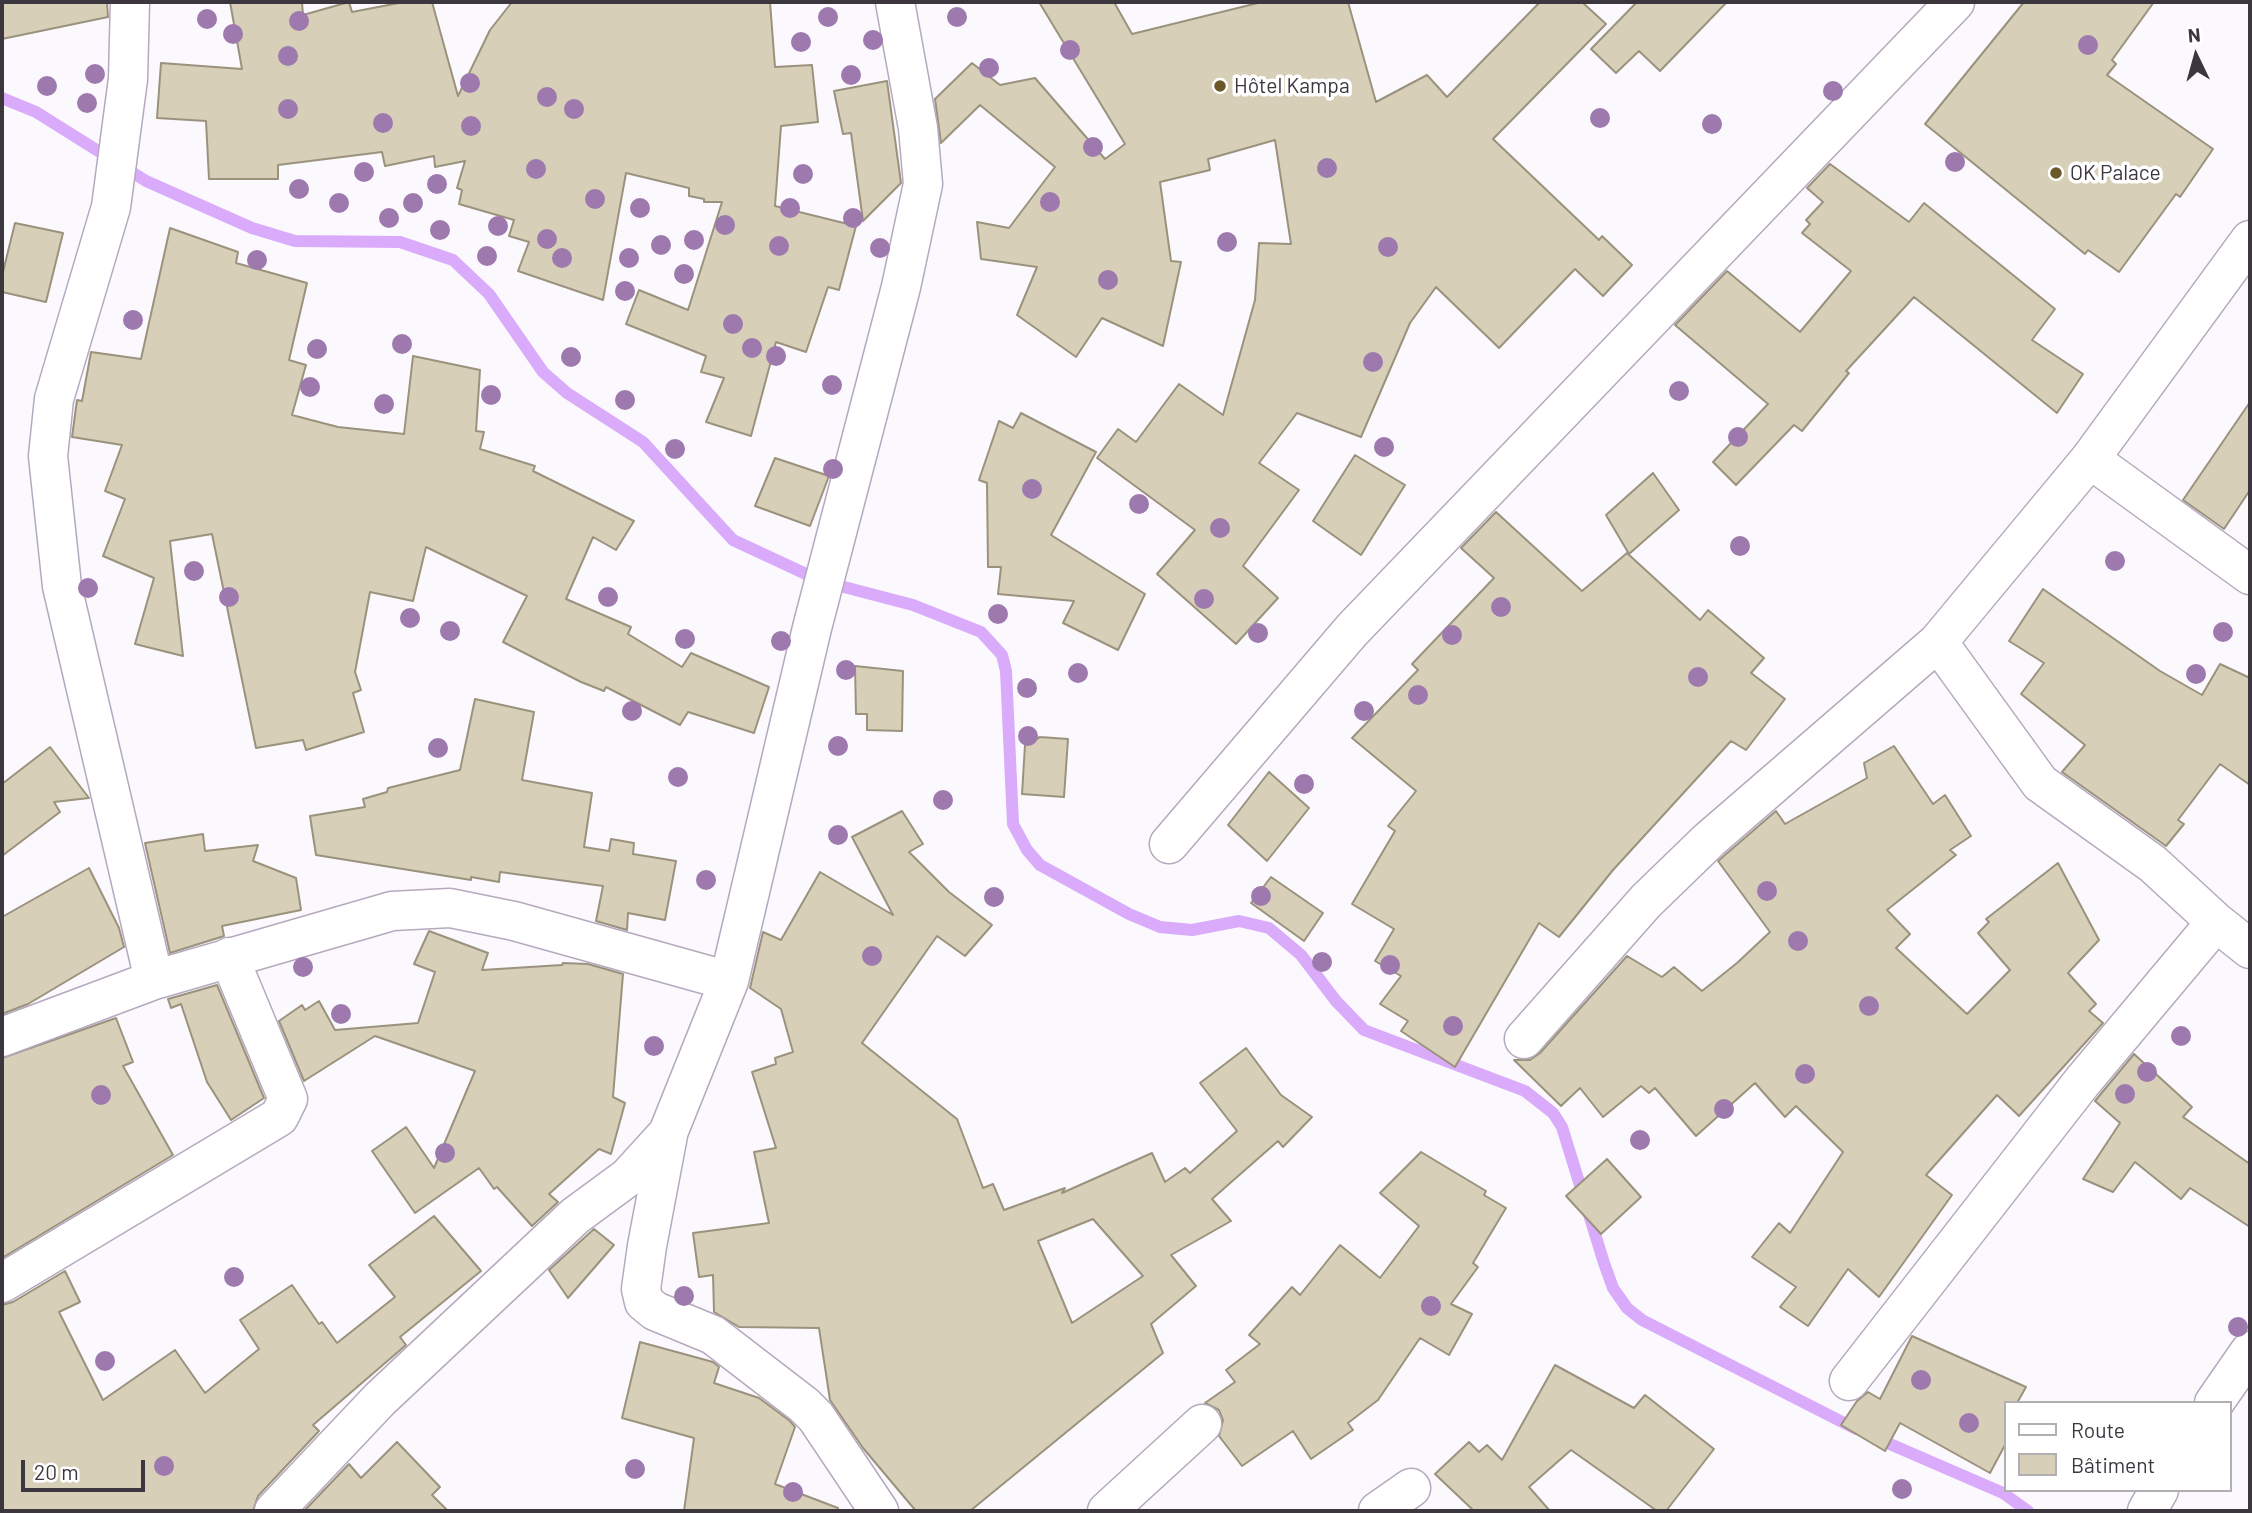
<!DOCTYPE html>
<meta charset="utf-8">
<style>
body{margin:0}
#map{position:relative;width:2252px;height:1513px;overflow:hidden;background:#fcf9fe;font-family:Barlow,sans-serif}
canvas{display:block}
.frame{position:absolute;inset:0;border:4px solid #3c373f;pointer-events:none}
.legend{position:absolute;left:2004px;top:1401px;width:228px;height:91px;box-sizing:border-box;background:#fff;border:2px solid #b1afb2;margin:0;padding:9px 12px;list-style:none;font-size:21px;color:#3c373f}
.legend li{display:flex;align-items:center;gap:14px;height:35px}
.legend b{width:35px;border:2px solid #b1afb2}
.north{position:absolute;left:2161px;top:21px;width:70px;height:70px;-webkit-text-stroke:5px #fff;paint-order:stroke;rotate:355deg;font-size:19px;font-weight:700;line-height:28px;text-align:center;color:#3c373f}
.north::after{content:'';display:block;margin:auto;width:24px;height:32px;background:#3c373f;clip-path:polygon(50% 0,100% 100%,50% 72%,0 100%)}
.scale{position:absolute;left:21px;top:1460px;width:124px;height:32px;box-sizing:border-box;border:4px solid #3c373f;border-top:0;padding-left:9px;font-size:21px;line-height:24px;white-space:nowrap;color:#3c373f;-webkit-text-stroke:5px #fff;paint-order:stroke}
</style>
<div id="map">
<canvas width="2252" height="1513"></canvas>
<div class="frame"></div>
<ul class="legend">
<li><b style="height:9px;background:#fff"></b>Route</li>
<li><b style="height:19px;background:#d8cfb8"></b>Bâtiment</li>
</ul>
<div class="north">N</div>
<div class="scale">20 m</div>
</div>
<script>
const c = document.querySelector('canvas').getContext('2d');
c.lineJoin = 'round';
function poly(rows) {
  const path = new Path2D();
  for (const r of rows) {
    path.moveTo(r[0], r[1]);
    for (let i = 2; i < r.length; i += 2) path.lineTo(r[i], r[i + 1]);
  }
  return path;
}
function strokePath(path, color, width, dash) {
  c.strokeStyle = color;
  c.lineWidth = width;
  c.lineCap = dash ? 'butt' : 'round';
  c.setLineDash(dash || []);
  c.stroke(path);
}
function paint(path, color) {
  c.fillStyle = color;
  c.fill(path, 'evenodd');
}
function drawText(font, color, halo, rows, align = 'center') {
  c.font = font + ' Barlow,sans-serif';
  c.lineWidth = 7;
  c.setLineDash([]);
  c.textBaseline = 'middle';
  c.strokeStyle = halo;
  c.fillStyle = color;
  for (const [text, x, y, turn = 0] of rows) {
    c.save();
    c.translate(x, y);
    c.rotate((+turn || 0) * Math.PI / 180);
    c.textAlign = isNaN(turn) ? turn : align;
    if (halo) c.strokeText(text, 0, 0);
    c.fillText(text, 0, 0);
    c.restore();
  }
}
strokePath(poly([
 [2,98,36,112,146,181,252,228,295,241,400,242,453,260,489,294,543,372,567,393,643,442,733,540,821,581,913,605,981,632,1002,655,1006,671,1013,824,1027,850,1040,865,1129,914,1160,927,1192,930,1239,921,1269,928,1301,955,1336,1001,1364,1030,1525,1091,1553,1113,1562,1127,1604,1263,1613,1288,1627,1308,1642,1320,1856,1429],
 [1876,1438,2003,1493,2028,1511]
]), '#d9abfa', 12);
const building = poly([
 [2,2,107,2,108,17,2,39,2,2],
 [230,2,302,2,303,15,349,2,352,12,404,2,432,2,458,96,490,30,512,2,770,2,775,67,812,65,818,122,781,126,775,206,856,226,839,290,828,287,806,352,776,342,751,436,706,422,724,378,701,372,706,356,626,324,639,290,688,310,722,202,704,202,704,199,689,196,689,188,626,173,603,300,518,271,529,242,509,236,514,220,459,204,462,190,457,188,465,161,435,167,434,156,385,166,382,152,278,165,278,179,209,179,206,121,157,118,161,63,242,69,230,2],
 [1039,2,1114,2,1132,34,1262,2,1348,2,1376,102,1427,75,1447,97,1540,2,1582,2,1606,24,1493,139,1599,240,1602,236,1632,265,1603,296,1575,269,1499,348,1436,287,1410,323,1361,437,1297,413,1259,463,1299,490,1243,566,1278,598,1236,644,1157,574,1195,530,1097,458,1118,429,1136,442,1179,384,1223,415,1255,300,1259,243,1291,244,1275,140,1208,159,1210,170,1160,182,1171,261,1181,262,1163,346,1102,318,1076,357,1017,315,1037,267,981,259,977,222,1009,228,1055,167,980,105,941,143,935,99,972,63,1000,85,1035,78,1105,159,1125,144,1039,2],
 [1637,2,1727,2,1660,71,1639,51,1616,73,1591,49,1637,2],
 [2024,2,2154,2,2112,60,2116,64,2107,75,2213,149,2180,197,2176,194,2119,272,2088,250,2085,254,1925,124,2024,2],
 [887,81,901,183,863,221,851,133,843,134,834,91,887,81],
 [1830,164,1909,222,1924,203,2055,309,2032,340,2083,374,2057,413,1914,297,1846,371,1849,373,1802,431,1794,425,1736,485,1713,462,1768,404,1675,325,1727,271,1800,332,1851,271,1802,233,1810,224,1806,220,1823,202,1807,188,1830,164],
 [15,223,63,233,46,302,2,292,2,276,15,223],
 [170,228,238,252,236,263,307,283,289,360,306,365,292,415,338,427,404,434,413,356,480,370,476,431,484,432,480,449,535,466,533,471,634,521,616,550,593,537,566,599,631,627,628,634,682,667,691,653,769,687,754,733,688,712,680,725,606,687,604,691,581,682,503,642,527,596,426,547,413,601,370,592,355,672,361,690,353,693,364,732,306,750,303,740,256,748,212,534,170,541,183,656,135,644,154,578,103,556,125,499,105,491,122,445,72,437,77,400,82,401,91,352,141,359,170,228],
 [2250,402,2250,490,2224,529,2183,500,2250,402],
 [1021,413,1096,452,1051,535,1145,594,1118,650,1063,623,1074,601,998,594,1001,567,988,567,987,483,979,480,999,421,1013,428,1021,413],
 [1355,455,1405,485,1361,555,1313,521,1355,455],
 [775,458,829,476,810,526,755,506,775,458],
 [1653,473,1679,510,1629,554,1606,515,1653,473],
 [1496,512,1582,591,1627,553,1700,620,1708,610,1764,658,1751,673,1785,699,1746,750,1731,741,1613,870,1559,937,1539,923,1455,1067,1401,1031,1408,1021,1380,1004,1401,976,1375,961,1394,929,1352,904,1395,831,1388,826,1416,791,1352,738,1418,670,1412,664,1494,578,1461,548,1496,512],
 [2043,589,2160,671,2202,695,2220,664,2250,678,2250,785,2220,764,2178,820,2184,824,2166,846,2062,772,2085,745,2021,694,2044,663,2009,641,2043,589],
 [855,666,903,671,902,731,867,730,867,714,856,714,855,666],
 [475,699,534,712,522,780,592,793,584,847,609,851,611,839,634,843,633,854,676,861,665,920,628,913,627,930,596,921,603,886,500,872,499,882,471,877,471,880,316,855,310,816,365,807,363,799,387,792,388,788,460,770,475,699],
 [1040,737,1068,739,1064,797,1022,794,1025,745,1040,737],
 [1894,746,1933,804,1945,795,1971,836,1950,850,1956,855,1887,910,1910,934,1896,948,1967,1014,2010,970,1978,933,1989,922,1986,919,2058,863,2099,940,2068,973,2096,1004,2089,1011,2103,1023,2019,1116,1997,1095,1926,1175,1952,1195,1879,1297,1848,1269,1808,1326,1780,1307,1796,1287,1752,1257,1779,1223,1790,1233,1843,1152,1796,1106,1785,1117,1755,1083,1696,1136,1655,1088,1649,1093,1641,1086,1603,1117,1580,1088,1561,1106,1514,1060,1530,1060,1540,1053,1627,956,1662,977,1674,967,1702,991,1737,963,1770,932,1718,861,1776,811,1785,824,1867,778,1864,763,1894,746],
 [50,747,89,798,54,802,60,812,2,856,2,784,50,747],
 [1269,772,1309,808,1267,861,1228,825,1269,772],
 [902,811,923,844,909,852,949,892,992,925,965,956,937,936,862,1043,957,1119,983,1188,993,1184,1004,1210,1065,1188,1062,1193,1152,1153,1165,1182,1185,1168,1190,1173,1237,1131,1200,1083,1246,1048,1281,1095,1312,1117,1283,1147,1278,1141,1212,1199,1231,1221,1171,1255,1196,1286,1151,1324,1163,1353,970,1511,916,1511,863,1448,830,1400,819,1328,739,1327,714,1312,713,1275,699,1277,693,1233,769,1223,754,1152,776,1148,752,1072,776,1064,775,1058,793,1052,781,1009,750,988,763,932,781,940,820,872,893,915,852,837,902,811],
 [1093,1219,1143,1276,1072,1323,1038,1241,1093,1219],
 [203,834,205,851,258,845,253,861,296,878,301,910,222,926,224,936,170,953,145,843,203,834],
 [89,868,119,928,124,947,28,1004,2,1014,2,917,89,868],
 [1271,877,1323,913,1304,941,1251,903,1271,877],
 [429,931,488,953,482,970,562,965,563,963,588,964,623,974,613,1097,625,1103,611,1154,599,1149,549,1194,558,1202,532,1226,497,1187,494,1189,479,1168,415,1213,372,1151,406,1127,434,1168,475,1071,375,1036,304,1081,279,1021,302,1005,305,1010,319,1001,335,1030,418,1023,435,972,414,964,429,931],
 [217,985,264,1098,231,1120,207,1082,181,1004,171,1008,168,999,217,985],
 [116,1018,133,1062,123,1066,173,1155,2,1258,2,1058,116,1018],
 [2134,1054,2192,1107,2183,1117,2250,1164,2250,1227,2190,1188,2181,1199,2135,1162,2113,1192,2083,1179,2120,1123,2095,1101,2134,1054],
 [1421,1152,1486,1191,1484,1195,1506,1208,1473,1263,1478,1267,1451,1304,1472,1314,1449,1355,1420,1338,1378,1400,1348,1423,1353,1430,1311,1459,1293,1431,1242,1466,1219,1436,1223,1420,1219,1410,1205,1403,1235,1382,1226,1370,1260,1344,1249,1335,1292,1287,1300,1295,1340,1245,1380,1278,1419,1226,1380,1193,1421,1152],
 [1607,1159,1641,1197,1601,1234,1566,1196,1607,1159],
 [434,1216,481,1271,400,1337,406,1345,313,1425,319,1431,258,1496,253,1511,2,1511,2,1305,13,1302,65,1271,80,1302,59,1312,103,1400,175,1350,205,1393,259,1349,240,1320,292,1285,319,1324,322,1322,337,1343,395,1297,369,1265,434,1216],
 [594,1229,614,1245,568,1298,549,1270,594,1229],
 [1912,1336,2026,1387,2017,1403,2005,1403,2005,1445,1990,1473,1900,1423,1885,1451,1841,1425,1857,1401,1868,1392,1880,1399,1912,1336],
 [640,1342,713,1362,719,1367,714,1383,759,1398,790,1421,795,1427,775,1484,838,1508,838,1511,684,1511,694,1438,622,1418,640,1342],
 [1555,1365,1634,1408,1645,1395,1714,1449,1666,1511,1657,1511,1571,1450,1529,1487,1550,1511,1474,1511,1435,1474,1469,1442,1479,1452,1487,1445,1502,1460,1555,1365],
 [397,1442,440,1487,432,1495,448,1511,304,1511,349,1464,361,1478,397,1442]
]);
paint(building, '#d8cfb8');
strokePath(building, '#9b927d', 2);
const minor = poly([
 [130,2,128,79,111,207,54,399,48,456,62,586,154,980],
 [2090,459,2250,575],
 [1938,642,2040,783,2153,864,2216,922,2250,949],
 [1169,844,1352,630,1955,2],
 [2,1037,154,980,392,911,450,908,514,921,729,981],
 [1524,1039,1646,901,1709,840,1938,642,2090,459,2250,240],
 [668,1135,647,1246,641,1289,644,1302,655,1311,713,1335,804,1405,816,1417,879,1511],
 [2,1283,279,1117,288,1099,229,957],
 [1849,1381,2082,1082,2216,922],
 [2214,1403,2250,1351],
 [274,1511,380,1399,575,1216,628,1177,668,1133,729,981,812,628,901,287,923,184,918,128,895,2],
 [1107,1511,1202,1424],
 [1378,1511,1411,1488],
 [2147,1511,2159,1490]
]);
strokePath(minor, '#b5a9be', 41);
strokePath(minor, '#fff', 38);
c.fillStyle = '#9d79ae';
for (const [x, y] of [
 [828,17],
 [957,17],
 [207,19],
 [299,21],
 [233,34],
 [873,40],
 [801,42],
 [2088,45],
 [1070,50],
 [288,56],
 [989,68],
 [95,74],
 [851,75],
 [470,83],
 [47,86],
 [1833,91],
 [547,97],
 [87,103],
 [288,109],
 [574,109],
 [1600,118],
 [383,123],
 [1712,124],
 [471,126],
 [1093,147],
 [1955,162],
 [1327,168],
 [536,169],
 [364,172],
 [803,174],
 [437,184],
 [299,189],
 [595,199],
 [1050,202],
 [339,203],
 [413,203],
 [640,208],
 [790,208],
 [389,218],
 [853,218],
 [725,225],
 [498,226],
 [440,230],
 [547,239],
 [694,240],
 [1227,242],
 [661,245],
 [779,246],
 [1388,247],
 [880,248],
 [487,256],
 [562,258],
 [629,258],
 [257,260],
 [684,274],
 [1108,280],
 [625,291],
 [133,320],
 [733,324],
 [402,344],
 [752,348],
 [317,349],
 [776,356],
 [571,357],
 [1373,362],
 [832,385],
 [310,387],
 [1679,391],
 [491,395],
 [625,400],
 [384,404],
 [1738,437],
 [1384,447],
 [675,449],
 [833,469],
 [1032,489],
 [1139,504],
 [1220,528],
 [1740,546],
 [2115,561],
 [194,571],
 [88,588],
 [229,597],
 [608,597],
 [1204,599],
 [1501,607],
 [998,614],
 [410,618],
 [450,631],
 [2223,632],
 [1258,633],
 [1452,635],
 [685,639],
 [781,641],
 [846,670],
 [1078,673],
 [2196,674],
 [1698,677],
 [1027,688],
 [1418,695],
 [632,711],
 [1364,711],
 [1028,736],
 [838,746],
 [438,748],
 [678,777],
 [1304,784],
 [943,800],
 [838,835],
 [706,880],
 [1767,891],
 [1261,896],
 [994,897],
 [1798,941],
 [872,956],
 [1322,962],
 [1390,965],
 [303,967],
 [1869,1006],
 [341,1014],
 [1453,1026],
 [2181,1036],
 [654,1046],
 [2147,1072],
 [1805,1074],
 [2125,1094],
 [101,1095],
 [1724,1109],
 [1640,1140],
 [445,1153],
 [234,1277],
 [684,1296],
 [1431,1306],
 [2238,1327],
 [105,1361],
 [1921,1380],
 [1969,1423],
 [164,1466],
 [635,1469],
 [1902,1489],
 [793,1492]
]) {
  c.beginPath();
  c.arc(x, y, 10, 0, 2 * Math.PI);
  c.fill();
}
for (const [x, y, r, color] of [
 [1220,86,7,"#6a5826"],
 [2056,173,7,"#6a5826"]
]) {
  const dot = new Path2D();
  dot.arc(x, y, r, 0, 2 * Math.PI);
  c.fillStyle = color;
  c.fill(dot);
  strokePath(dot, '#fff', 2.5);
}
drawText('21px', '#3c373f', '#fff', [
 ["Hôtel Kampa",1234,86],
 ["OK Palace",2070,173]
], 'left');
</script>
